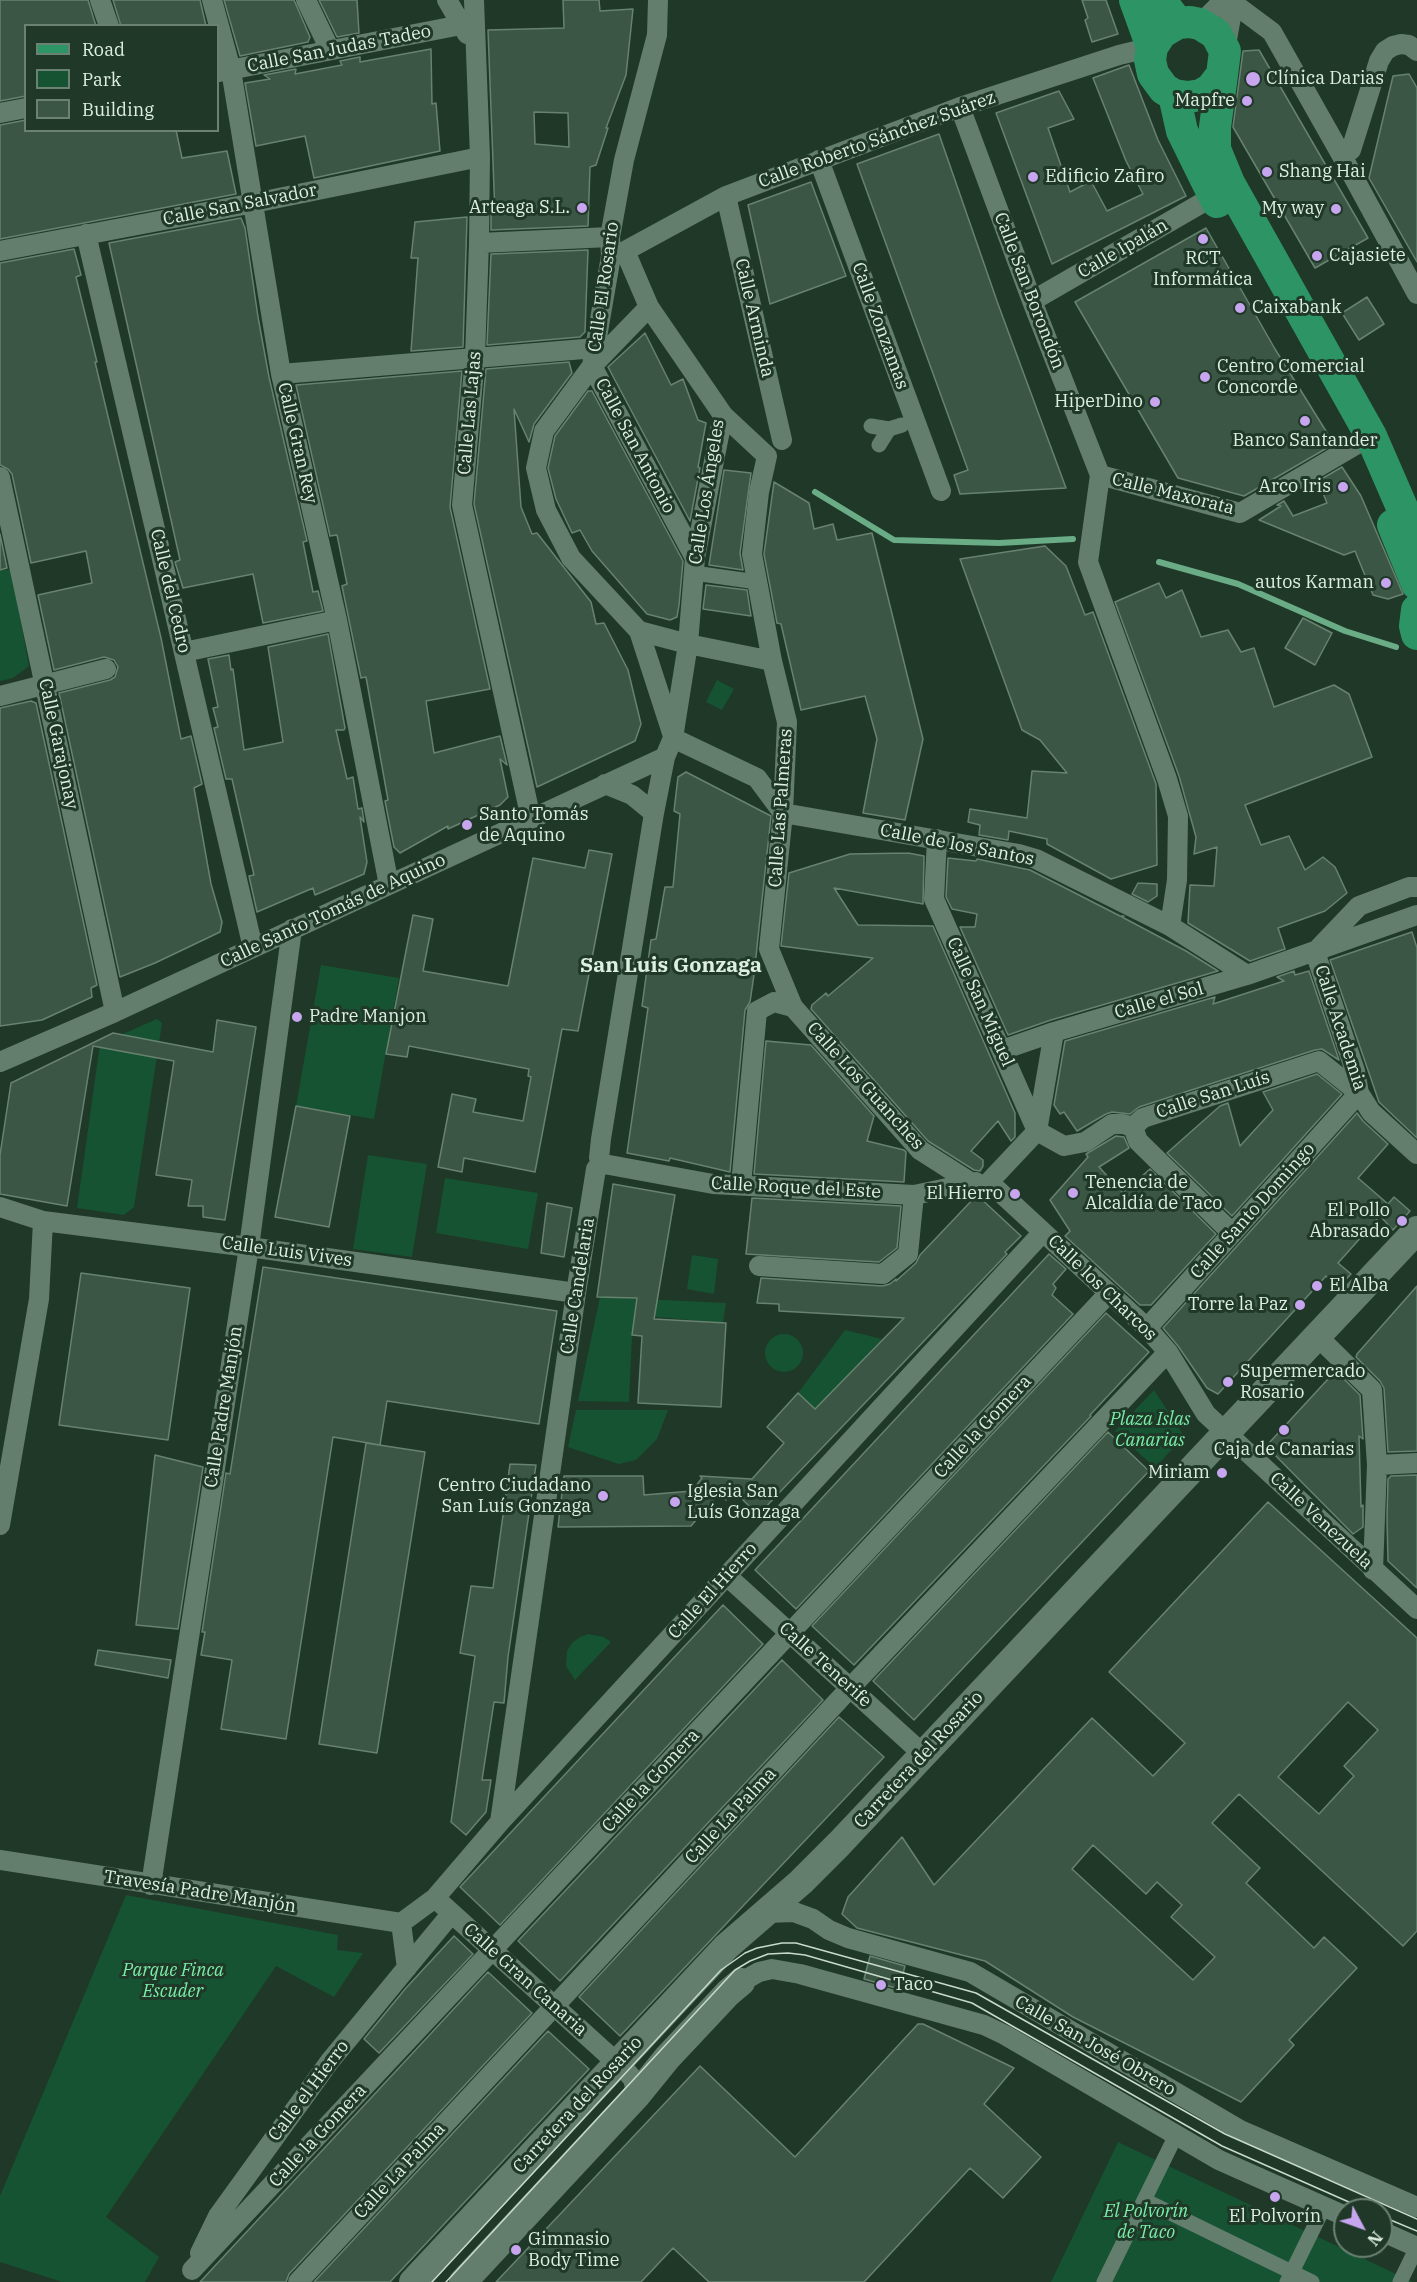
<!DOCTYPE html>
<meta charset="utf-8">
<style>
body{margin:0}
#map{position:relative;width:1417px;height:2282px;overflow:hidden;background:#1f3828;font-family:"IBM Plex Serif",serif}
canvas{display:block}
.legend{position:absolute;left:24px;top:24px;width:195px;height:108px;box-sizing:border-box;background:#1f3828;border:2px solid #6b8173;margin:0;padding:8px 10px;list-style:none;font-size:18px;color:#deeee3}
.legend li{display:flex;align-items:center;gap:12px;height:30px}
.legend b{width:30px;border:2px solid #6b8173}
.north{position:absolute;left:1333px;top:2198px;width:60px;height:60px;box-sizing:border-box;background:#1f3828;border:2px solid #6b8173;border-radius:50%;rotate:131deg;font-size:16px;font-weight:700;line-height:24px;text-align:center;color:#deeee3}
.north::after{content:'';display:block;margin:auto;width:21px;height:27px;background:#c8a6ef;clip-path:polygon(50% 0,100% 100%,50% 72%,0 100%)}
</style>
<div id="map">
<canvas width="1417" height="2282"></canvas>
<ul class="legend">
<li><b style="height:8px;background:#2d9565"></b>Road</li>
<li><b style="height:16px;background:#155332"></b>Park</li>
<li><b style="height:16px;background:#3b5644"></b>Building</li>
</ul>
<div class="north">N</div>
</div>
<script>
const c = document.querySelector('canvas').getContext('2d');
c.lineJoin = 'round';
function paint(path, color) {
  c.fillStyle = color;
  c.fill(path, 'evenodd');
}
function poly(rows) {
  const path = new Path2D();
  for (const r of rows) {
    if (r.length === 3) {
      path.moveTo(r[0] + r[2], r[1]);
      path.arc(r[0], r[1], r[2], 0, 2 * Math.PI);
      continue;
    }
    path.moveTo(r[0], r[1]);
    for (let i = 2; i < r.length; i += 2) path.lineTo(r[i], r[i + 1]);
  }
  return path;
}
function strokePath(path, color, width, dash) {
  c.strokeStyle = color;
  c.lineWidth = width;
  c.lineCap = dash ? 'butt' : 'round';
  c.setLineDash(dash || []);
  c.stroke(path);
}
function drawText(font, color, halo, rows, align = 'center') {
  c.font = font + ' "IBM Plex Serif",serif';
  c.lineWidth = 6;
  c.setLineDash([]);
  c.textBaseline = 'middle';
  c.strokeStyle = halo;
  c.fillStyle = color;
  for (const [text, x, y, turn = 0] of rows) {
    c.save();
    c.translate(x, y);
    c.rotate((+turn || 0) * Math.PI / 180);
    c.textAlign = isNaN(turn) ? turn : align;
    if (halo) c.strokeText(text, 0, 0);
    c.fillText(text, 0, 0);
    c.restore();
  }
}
paint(poly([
 [11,569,29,666,13,678,0,681,0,571],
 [717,680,734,689,722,710,706,702],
 [321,965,399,978,374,1119,296,1106],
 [157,1019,162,1023,134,1207,124,1215,77,1208,100,1044],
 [368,1155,427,1164,412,1257,353,1249],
 [445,1178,538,1193,528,1249,436,1233],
 [692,1255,718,1259,714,1294,687,1289],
 [600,1297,726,1303,723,1323,636,1315,632,1335,629,1402,578,1401],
 [845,1330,882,1339,816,1410,798,1393],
 [784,1353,19],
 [1154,1390,1184,1436,1155,1468,1115,1431],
 [576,1410,668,1410,657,1439,636,1460,619,1464,568,1447],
 [588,1634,604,1637,611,1642,575,1680,566,1666,567,1651,572,1643,580,1637],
 [126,1895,338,1935,337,1950,363,1953,334,1997,276,1966,106,2217,159,2257,145,2282,62,2282,0,2262,0,2196],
 [1118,2142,1162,2163,1413,2282,1051,2282]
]), '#155332');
strokePath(poly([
 [815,492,894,540,999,543,1073,539],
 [1159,562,1238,584,1345,631,1396,647]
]), '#69ac85', 6);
const building = poly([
 [0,0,88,0,96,26,26,26,26,96,0,101,0,0],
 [113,0,200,0,206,26,121,26,113,0],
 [224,0,294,0,310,37,308,42,240,56,224,0],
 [319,0,357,0,359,33,337,37,319,0],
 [563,0,599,0,600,11,633,9,626,75,606,128,608,128,596,165,590,167,588,226,491,230,491,215,495,215,488,30,564,28,563,0],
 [534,112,568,113,569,147,535,144,534,112],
 [1082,0,1106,0,1118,34,1092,42,1085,20,1088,18,1082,0],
 [431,49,432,104,436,103,440,151,314,178,305,136,256,146,245,83,270,79,264,75,296,69,295,74,342,65,340,61,360,57,360,62,431,49],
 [1259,50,1368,238,1315,268,1233,127,1243,51,1259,50],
 [1129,65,1158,140,1186,196,1052,264,996,113,1059,91,1074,119,1048,128,1070,192,1091,181,1107,211,1143,194,1126,161,1093,78,1129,65],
 [1409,74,1417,88,1417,262,1369,178,1393,76,1409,74],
 [26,120,26,130,176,130,182,158,227,151,236,194,0,239,0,125,26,120],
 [939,134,998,304,1066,488,960,494,954,475,968,470,857,164,939,134],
 [811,182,846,276,770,304,748,205,811,182],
 [467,217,463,347,411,351,418,258,411,258,415,222,467,217],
 [241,218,245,228,258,317,269,377,307,541,303,542,313,592,318,591,323,611,263,623,253,574,183,588,175,562,180,560,109,243,241,218],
 [1206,228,1275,349,1334,444,1244,496,1178,478,1075,302,1206,228],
 [74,249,81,275,76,277,97,362,95,362,161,638,181,739,191,736,202,784,194,788,211,884,222,922,220,932,155,963,120,977,59,693,110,680,115,677,118,667,114,660,104,657,54,670,38,595,92,583,86,551,31,563,12,474,8,469,0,465,0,263,74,249],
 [588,250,585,332,580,337,487,345,491,254,588,250],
 [1367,297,1384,324,1359,340,1342,313,1367,297],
 [645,333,671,385,683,379,698,420,706,423,698,467,700,468,690,521,608,367,645,333],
 [569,362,572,373,534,424,529,442,514,409,521,507,532,534,537,533,591,602,596,624,604,623,628,670,641,724,635,741,537,787,474,504,486,369,569,362],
 [462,371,450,507,490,689,426,701,434,753,500,736,507,765,500,759,508,797,500,805,448,829,448,826,400,853,394,847,385,801,388,800,366,677,361,678,342,586,347,584,337,535,330,536,296,385,462,371],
 [588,391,592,391,683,561,679,605,677,617,670,620,647,614,592,551,580,530,572,533,556,499,548,468,555,436,588,391],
 [1342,467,1361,496,1403,594,1388,599,1373,595,1355,551,1344,555,1259,520,1281,506,1277,505,1284,501,1293,516,1327,503,1318,481,1342,467],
 [724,470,751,473,740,553,743,570,709,565,724,470],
 [774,482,809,503,814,529,833,524,837,540,872,533,923,739,905,820,863,813,877,739,865,696,801,710,781,624,777,623,764,554,774,482],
 [0,534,7,568,0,570,0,534],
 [1045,546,1066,566,1085,615,1093,612,1156,784,1157,865,1111,879,1047,844,1047,839,1009,831,1008,840,979,835,980,825,968,822,970,809,1027,818,1032,771,1067,773,1040,740,1022,730,960,559,1045,546],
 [1159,583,1166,598,1182,590,1201,637,1228,630,1241,652,1254,648,1274,707,1334,685,1349,694,1372,757,1245,805,1261,845,1289,836,1305,870,1323,857,1335,867,1347,893,1325,911,1278,928,1285,949,1250,961,1188,923,1190,885,1214,886,1217,847,1194,854,1196,837,1179,776,1115,602,1159,583],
 [706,585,747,590,751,616,703,609,706,585],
 [1303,618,1332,633,1315,665,1285,648,1303,618],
 [328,634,345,728,344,730,336,730,347,779,353,777,358,809,362,808,364,822,360,817,367,862,364,874,315,895,313,888,257,912,249,876,254,875,232,779,226,779,214,728,218,727,213,708,218,707,208,659,229,655,231,670,233,669,244,750,283,742,268,647,328,634],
 [31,701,36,703,97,985,91,988,92,997,42,1020,0,1026,0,708,31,701],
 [686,772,771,816,754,975,750,1002,745,1010,730,1172,670,1158,669,1161,627,1153,648,1008,642,1006,651,940,656,939,665,887,673,887,680,814,674,811,678,777,686,772],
 [589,850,612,854,578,1031,562,1029,535,1172,464,1158,462,1172,438,1167,452,1094,476,1099,473,1112,523,1121,531,1077,528,1076,529,1069,409,1046,407,1057,386,1054,413,915,433,919,423,971,508,986,533,858,585,868,589,850],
 [908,853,924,856,923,904,834,888,858,925,933,926,1015,1113,1015,1137,1011,1141,998,1121,971,1151,983,1160,983,1166,980,1171,974,1170,928,1141,811,1009,812,1005,826,993,828,996,873,958,781,946,789,873,850,854,908,853],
 [948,858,976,861,977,859,1030,870,1120,916,1124,916,1122,917,1186,951,1218,971,1051,1020,1008,1035,960,927,975,927,977,914,952,909,946,897,948,858],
 [1138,883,1157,884,1157,896,1148,902,1132,894,1138,883],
 [1412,932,1417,948,1417,1138,1379,1102,1330,960,1412,932],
 [1294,971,1295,975,1309,971,1339,1060,1322,1049,1315,1050,1139,1107,1130,1114,1112,1112,1106,1114,1077,1131,1064,1112,1060,1114,1054,1105,1065,1041,1215,997,1213,1004,1284,981,1277,977,1294,971],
 [217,1020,256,1027,225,1220,203,1217,203,1206,188,1206,192,1180,156,1175,174,1061,93,1046,67,1206,0,1194,0,1155,11,1083,113,1033,213,1052,217,1020],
 [766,1041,811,1045,874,1116,867,1141,904,1150,906,1152,904,1182,754,1174,766,1041],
 [1317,1074,1342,1094,1232,1216,1167,1153,1220,1106,1228,1103,1240,1146,1273,1110,1263,1092,1317,1074],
 [296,1106,350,1116,329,1227,275,1217,296,1106],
 [1357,1113,1363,1121,1388,1144,1358,1178,1388,1204,1394,1197,1410,1211,1393,1230,1380,1216,1338,1263,1351,1274,1338,1288,1326,1276,1218,1394,1207,1388,1178,1346,1163,1328,1357,1113],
 [1116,1136,1124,1137,1129,1148,1099,1167,1123,1193,1150,1169,1216,1234,1151,1305,1140,1305,1065,1236,1070,1231,1050,1200,1088,1157,1086,1154,1116,1136],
 [613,1184,675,1195,654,1319,726,1323,721,1407,638,1403,642,1336,632,1335,637,1298,597,1297,613,1184],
 [977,1195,1021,1236,1005,1252,1007,1254,758,1515,734,1491,726,1500,719,1493,691,1526,558,1527,564,1476,643,1476,644,1495,692,1491,702,1478,700,1476,752,1479,784,1443,767,1427,798,1393,815,1409,904,1318,779,1311,779,1304,757,1303,761,1278,882,1286,890,1284,896,1279,896,1281,916,1263,920,1255,977,1195],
 [752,1198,901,1206,897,1248,879,1262,746,1254,752,1198],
 [547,1203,572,1208,564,1257,541,1253,547,1203],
 [1049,1254,1066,1269,1053,1284,1056,1288,1052,1295,1073,1314,796,1609,755,1570,1049,1254],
 [263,1267,557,1311,539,1424,387,1401,380,1445,333,1437,286,1739,221,1729,232,1660,201,1655,205,1632,202,1632,226,1473,230,1474,263,1267],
 [81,1273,190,1288,168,1440,59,1425,81,1273],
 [1417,1286,1417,1451,1388,1452,1384,1388,1380,1381,1356,1357,1357,1354,1417,1286],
 [1106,1313,1149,1352,1090,1415,1091,1416,854,1665,812,1626,1106,1313],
 [1342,1377,1360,1395,1363,1439,1359,1436,1361,1507,1363,1505,1363,1527,1353,1534,1270,1450,1269,1443,1329,1378,1342,1377],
 [1108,1432,1149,1471,914,1720,873,1681,1108,1432],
 [366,1443,425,1452,377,1753,319,1744,366,1443],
 [155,1455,203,1467,178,1629,136,1625,155,1455],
 [510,1464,536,1465,508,1657,504,1703,494,1702,482,1780,491,1780,486,1812,466,1835,451,1822,475,1656,460,1653,471,1586,493,1588,510,1464],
 [1417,1475,1417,1588,1388,1561,1387,1518,1388,1479,1391,1476,1417,1475],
 [1268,1502,1417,1638,1417,1931,1403,1946,1239,1794,1212,1823,1260,1868,1246,1883,1314,1948,1324,1937,1357,1968,1289,2040,1294,2045,1241,2102,1073,2017,985,1961,857,1928,842,1914,848,1897,902,1837,934,1885,1092,1718,1153,1776,1185,1743,1109,1672,1268,1502],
 [1348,1702,1378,1730,1344,1766,1354,1776,1319,1814,1278,1777,1348,1702],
 [1093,1845,1146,1894,1157,1882,1182,1905,1171,1917,1215,1957,1193,1980,1072,1869,1093,1845],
 [723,1605,763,1644,500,1925,460,1887,723,1605],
 [98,1650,171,1660,168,1678,95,1665,98,1650],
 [782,1660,823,1700,560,1981,518,1941,782,1660],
 [839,1717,884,1757,620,2036,579,1997,839,1717],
 [454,1936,473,1954,379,2053,364,2039,406,1988,454,1936],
 [870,1956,905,1966,899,1989,864,1979,870,1956],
 [488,1972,532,2013,289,2274,286,2282,200,2282,488,1972],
 [918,2024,923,2024,1014,2068,984,2104,1041,2157,1003,2198,970,2168,864,2282,709,2282,673,2248,641,2282,496,2282,700,2066,795,2157,918,2024],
 [548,2031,589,2069,390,2282,314,2282,548,2031]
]);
paint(building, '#3b5644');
strokePath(building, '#678370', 1.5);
strokePath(poly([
 [871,426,889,429],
 [879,445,889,429,902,425],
 [694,573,757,582],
 [1144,2200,1312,2282],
 [1104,2282,1176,2135],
 [1287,2282,1324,2207],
 [1400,2282,1417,2247]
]), '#637e6c', 15);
strokePath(poly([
 [100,0,109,26],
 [212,0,231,70,281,374,337,620,389,885],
 [306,0,330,50],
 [447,0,467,34],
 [474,0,480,157,479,243,475,357,462,505,531,819],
 [658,0,657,35,624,160,610,237,611,256,592,366,544,431,536,468,546,510,571,558,639,631,672,733],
 [1233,3,1272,32,1342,156,1417,294],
 [1200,24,1224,0],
 [1225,51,1234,0],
 [219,72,461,25],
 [960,107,1032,301,1100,475,1088,562,1167,779,1178,816,1177,880,1170,926],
 [0,113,26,108],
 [1342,156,1351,150,1379,61,1385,51,1393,46,1401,44,1409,45,1417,51],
 [819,160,941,491],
 [726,196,782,440],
 [86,234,253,948],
 [479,243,610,237],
 [0,251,254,203,480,157],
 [613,255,625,251,726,196,960,107,1119,55,1152,47],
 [1032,301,1214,196],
 [649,307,592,366,695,558],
 [281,374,596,348],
 [723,415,767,456,759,492,752,554,772,661,787,722,783,813,769,949,793,1007,920,1150,970,1182],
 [1100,475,1240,513,1371,436],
 [0,477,115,1012],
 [639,631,688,644,772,661],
 [184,652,337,620],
 [0,696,106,669],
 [673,738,757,778,783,813],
 [605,784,632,795,654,813],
 [783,813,1019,854,1036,859,1170,926,1247,975],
 [937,839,934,899,1037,1131],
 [1319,948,1359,906,1409,887,1417,887],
 [1315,952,1355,1071,1359,1093,1371,1112,1417,1154],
 [1002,1050,1054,1032,1247,975,1417,915],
 [0,1062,115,1012,665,757],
 [1133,1127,1143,1118,1319,1061,1359,1093],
 [1133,1127,1138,1141,1232,1233],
 [1037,1131,1064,1146,1085,1142,1112,1124,1123,1124,1133,1127],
 [1037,1131,1054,1032],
 [604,1164,599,1158,601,1139,654,813,665,757,673,738,688,644,695,558,723,415,649,307,625,251],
 [604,1164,713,1184,914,1195,976,1182],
 [989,1182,1147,1328,1168,1352,1206,1414,1417,1609],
 [989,1182,1037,1131],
 [741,1185,757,1011,774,1002,793,1007],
 [0,1207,43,1221,249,1247,576,1293],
 [759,1266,883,1274,908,1254,914,1195],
 [1147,1328,1359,1093],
 [1316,1335,1372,1390,1377,1465,1373,1570],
 [1377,1465,1417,1463],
 [0,1525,39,1299,43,1221],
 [727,1576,924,1755],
 [500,1822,576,1293,596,1169,604,1164],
 [0,1860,401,1923],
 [151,1885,249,1247,292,929],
 [435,1898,500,1822,1043,1232],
 [766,1913,794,1912,813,1919,829,1930,848,1938,970,1972,1240,2130,1417,2207],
 [401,1923,435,1898,627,2072,633,2079,637,2095],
 [401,1923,407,1968],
 [741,1982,759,1972,772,1969,800,1974,984,2025,1005,2035,1219,2160,1345,2216],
 [1381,2231,1417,2247],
 [200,2253,218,2216,330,2061,451,1914],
 [192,2270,1109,1293],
 [298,2282,850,1688,1168,1352]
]), '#637e6c', 20);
strokePath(poly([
 [413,2282,726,1947,801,1882,839,1844,1417,1230],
 [463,2282,637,2095,667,2058,728,1993,741,1982]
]), '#637e6c', 28);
strokePath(poly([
 [1135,0,1152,47],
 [1160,0,1178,23],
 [1222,75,1211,89,1201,95,1188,97,1174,95,1164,89,1153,74,1150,60,1152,47,1161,33,1178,23,1190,22,1200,24,1216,34,1225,51,1222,75,1215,127,1215,149,1229,183,1371,436,1417,542],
 [1174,95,1182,131,1217,202],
 [1393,525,1417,584],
 [1417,610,1415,626,1417,634]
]), '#2d9565', 32);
strokePath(poly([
 [1381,2216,1417,2231],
 [432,2282,721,1970,745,1953,757,1948,782,1943,796,1943,976,1993,1225,2134,1417,2219],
 [446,2282,735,1970,750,1961,768,1954,788,1953,805,1955,972,2003,1222,2146,1367,2210]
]), '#c8d9ce', 1.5);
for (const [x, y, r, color] of [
 [1253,79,8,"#c8a6ef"],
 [1247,101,6,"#c8a6ef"],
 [1267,172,6,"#c8a6ef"],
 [1033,177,6,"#c8a6ef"],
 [582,208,6,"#c8a6ef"],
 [1336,209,6,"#c8a6ef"],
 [1203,239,6,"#c8a6ef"],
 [1317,256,6,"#c8a6ef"],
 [1240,308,6,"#c8a6ef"],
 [1205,377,6,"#c8a6ef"],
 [1155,402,6,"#c8a6ef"],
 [1305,421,6,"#c8a6ef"],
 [1343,487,6,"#c8a6ef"],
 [1386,583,6,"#c8a6ef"],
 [467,825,6,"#c8a6ef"],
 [297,1017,6,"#c8a6ef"],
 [1073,1193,6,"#c8a6ef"],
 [1015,1194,6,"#c8a6ef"],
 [1402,1221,6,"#c8a6ef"],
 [1317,1286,6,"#c8a6ef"],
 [1300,1305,6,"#c8a6ef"],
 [1228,1382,6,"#c8a6ef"],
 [1284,1430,6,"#c8a6ef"],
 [1222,1473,6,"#c8a6ef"],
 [603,1496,6,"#c8a6ef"],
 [675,1502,6,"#c8a6ef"],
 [881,1985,6,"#c8a6ef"],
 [1275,2197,6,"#c8a6ef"],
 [516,2250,6,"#c8a6ef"]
]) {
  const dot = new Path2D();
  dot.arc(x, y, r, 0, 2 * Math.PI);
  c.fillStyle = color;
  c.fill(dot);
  strokePath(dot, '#1f3828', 2);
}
drawText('18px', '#deeee3', '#1f3828', [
 ["Calle San Judas Tadeo",339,49,-11],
 ["Calle Roberto Sánchez Suárez",877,140,-20],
 ["Calle San Salvador",240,205,-11],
 ["Calle Ipalán",1123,249,-30],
 ["Calle El Rosario",604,287,-82],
 ["Calle San Borondón",1029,291,69],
 ["Calle Arminda",754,318,77],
 ["Calle Zonzamas",880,326,70],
 ["Calle Las Lajas",470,413,-85],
 ["Calle Gran Rey",297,443,77],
 ["Calle San Antonio",635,446,62],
 ["Calle Los Ángeles",707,492,-81],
 ["Calle Maxorata",1173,494,14],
 ["Calle del Cedro",170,591,77],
 ["Calle Garajonay",58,744,78],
 ["Calle Las Palmeras",781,808,-86],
 ["Calle de los Santos",957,845,11],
 ["Calle Santo Tomás de Aquino",333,911,-25],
 ["Calle el Sol",1159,1001,-16],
 ["Calle San Miguel",980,1002,66],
 ["Calle Academia",1340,1028,72],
 ["Calle Los Guanches",865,1086,48],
 ["Calle San Luís",1213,1095,-18],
 ["Calle Roque del Este",796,1188,3],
 ["Calle Santo Domingo",1253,1211,-48],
 ["Calle Luis Vives",287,1252,8],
 ["Calle Candelaria",578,1286,-81],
 ["Calle los Charcos",1102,1288,44],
 ["Calle Padre Manjón",224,1407,-81],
 ["Calle la Gomera",983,1427,-47],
 ["Calle Venezuela",1321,1521,43],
 ["Calle El Hierro",713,1591,-48],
 ["Calle Tenerife",825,1665,42],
 ["Carretera del Rosario",919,1760,-47],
 ["Calle la Gomera",651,1781,-47],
 ["Calle La Palma",731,1816,-47],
 ["Travesía Padre Manjón",200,1892,9],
 ["Calle Gran Canaria",525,1980,42],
 ["Calle San José Obrero",1095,2046,30],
 ["Calle el Hierro",309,2091,-53],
 ["Carretera del Rosario",578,2105,-47],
 ["Calle la Gomera",318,2136,-47],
 ["Calle La Palma",400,2171,-47]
]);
drawText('18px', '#deeee3', '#1f3828', [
 ["Clínica Darias",1266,79],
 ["Mapfre",1235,101,"right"],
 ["Shang Hai",1279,172],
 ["Edificio Zafiro",1045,177],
 ["Arteaga S.L.",570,208,"right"],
 ["My way",1324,209,"right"],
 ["Cajasiete",1329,256],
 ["RCT",1203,259,"center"],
 ["Informática",1203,280,"center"],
 ["Caixabank",1252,308],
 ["Centro Comercial",1217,367],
 ["Concorde",1217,388],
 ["HiperDino",1143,402,"right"],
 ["Banco Santander",1305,441,"center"],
 ["Arco Iris",1331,487,"right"],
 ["autos Karman",1374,583,"right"],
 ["Santo Tomás",479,815],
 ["de Aquino",479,836],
 ["Padre Manjon",309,1017],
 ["Tenencia de",1085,1183],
 ["Alcaldía de Taco",1085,1204],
 ["El Hierro",1003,1194,"right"],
 ["El Pollo",1390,1211,"right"],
 ["Abrasado",1390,1232,"right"],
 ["El Alba",1329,1286],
 ["Torre la Paz",1288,1305,"right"],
 ["Supermercado",1240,1372],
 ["Rosario",1240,1393],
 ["Caja de Canarias",1284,1450,"center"],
 ["Miriam",1210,1473,"right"],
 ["Centro Ciudadano",591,1486,"right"],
 ["San Luís Gonzaga",591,1507,"right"],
 ["Iglesia San",687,1492],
 ["Luís Gonzaga",687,1513],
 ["Taco",893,1985],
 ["El Polvorín",1275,2217,"center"],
 ["Gimnasio",528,2240],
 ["Body Time",528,2261]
], 'left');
drawText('italic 18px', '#7aeda8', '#1f3828', [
 ["Plaza Islas",1150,1420],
 ["Canarias",1150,1441],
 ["Parque Finca",173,1971],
 ["Escuder",173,1992],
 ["El Polvorín",1146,2212],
 ["de Taco",1146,2233]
]);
drawText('bold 21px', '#deeee3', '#1f3828', [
 ["San Luis Gonzaga",671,966]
]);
</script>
